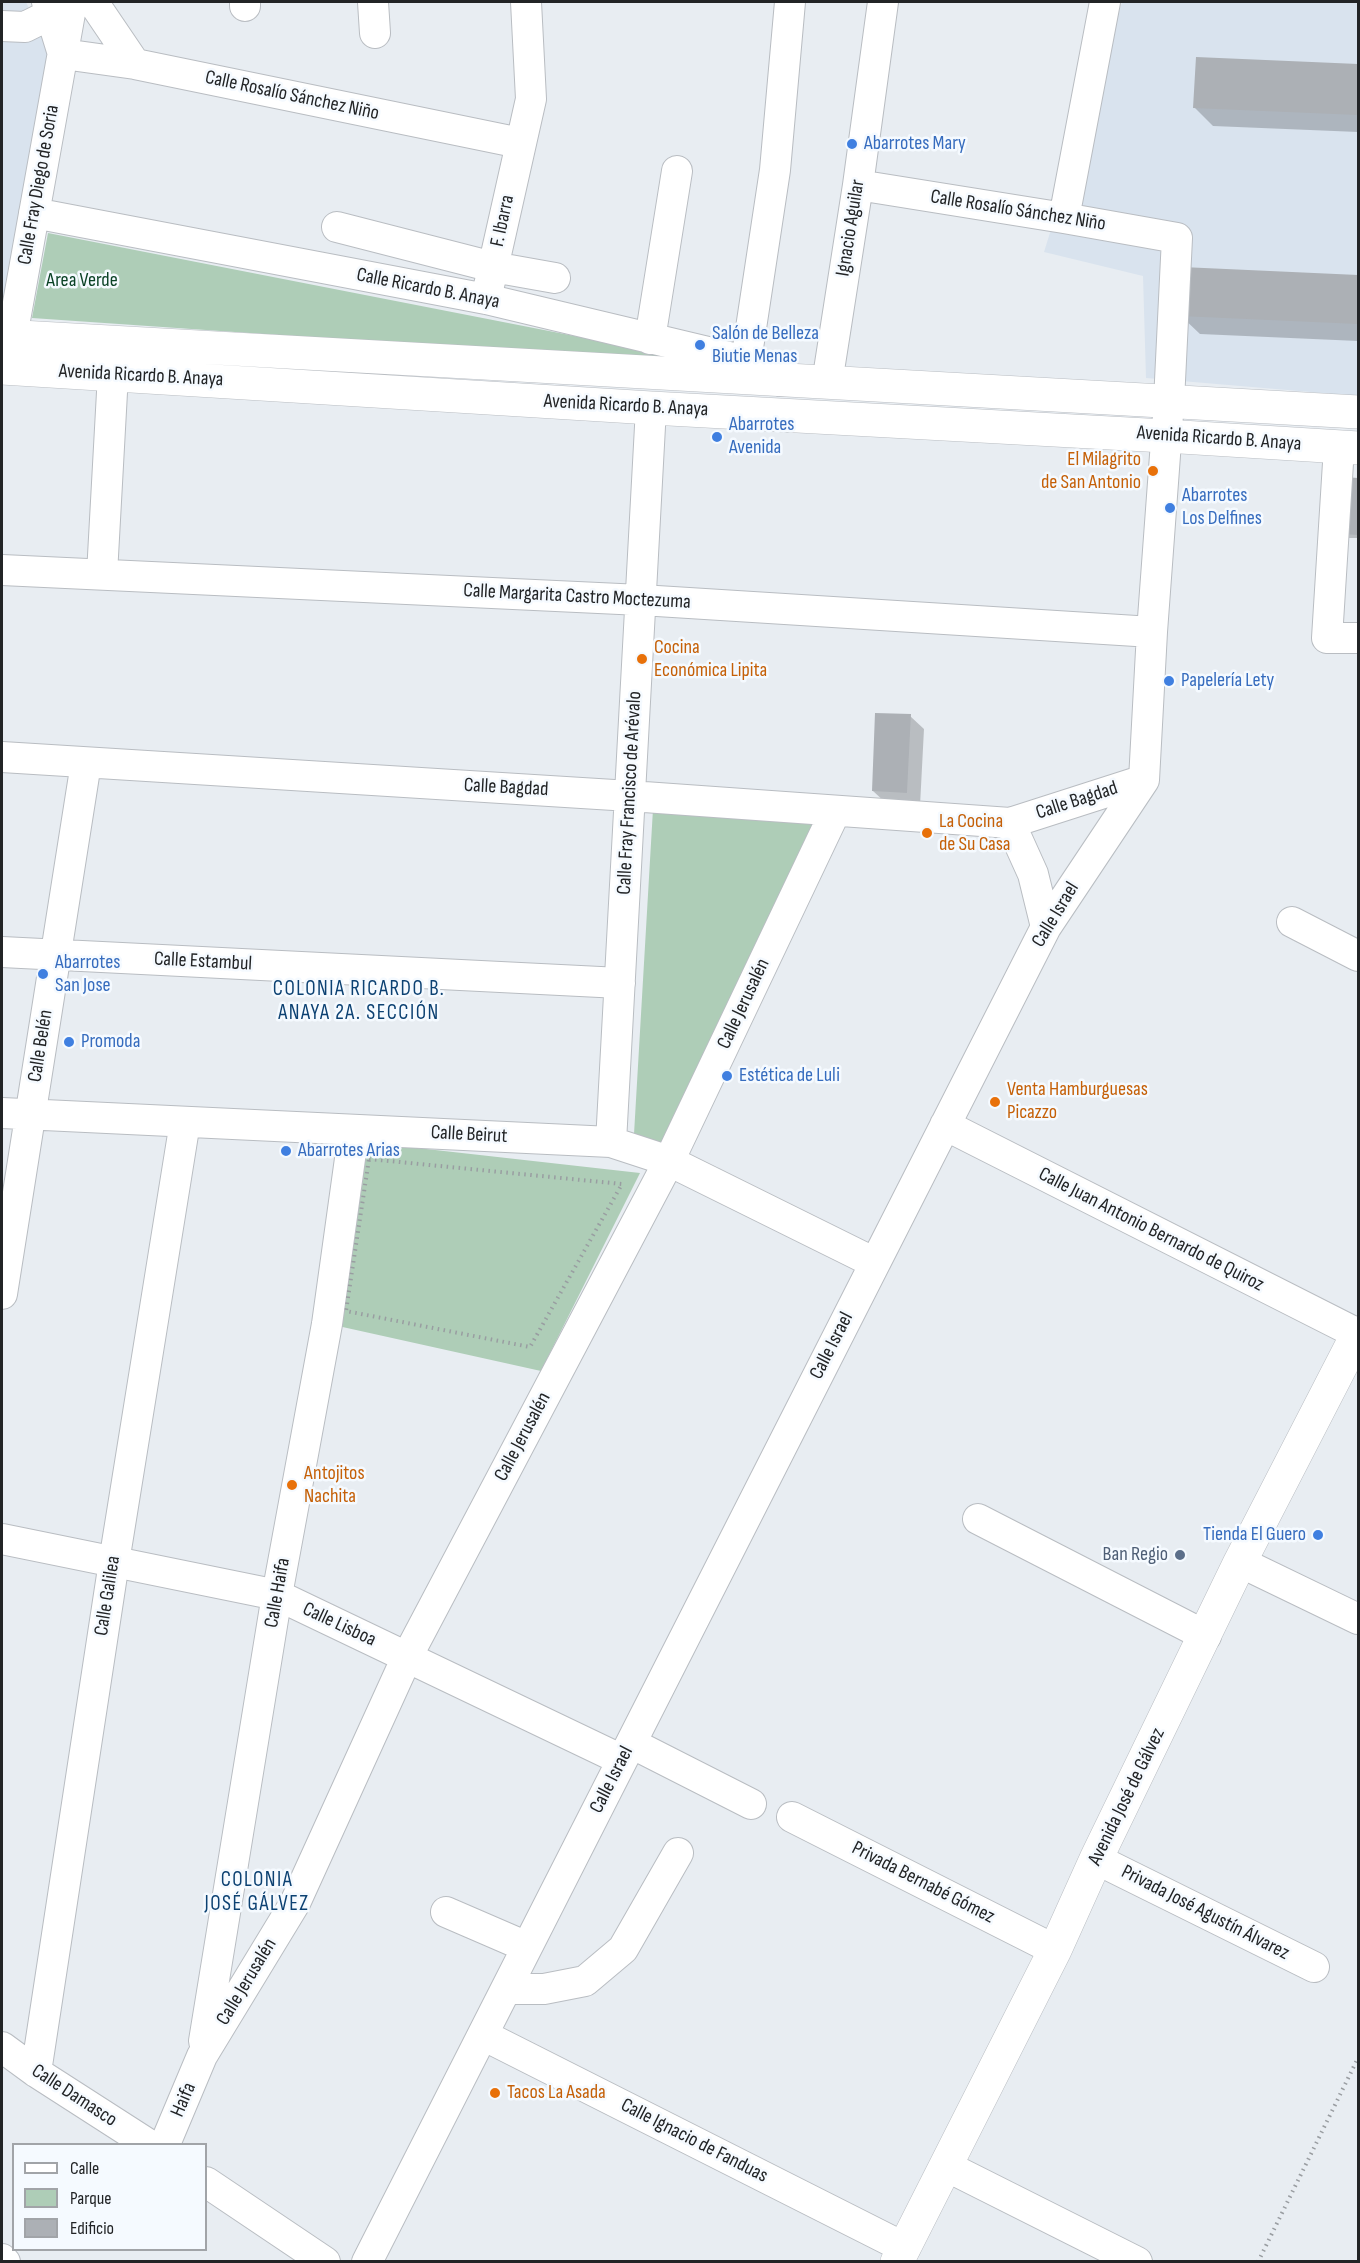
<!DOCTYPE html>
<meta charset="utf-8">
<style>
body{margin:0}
#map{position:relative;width:1360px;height:2263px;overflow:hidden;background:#e8edf2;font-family:"Sofia Sans Condensed",sans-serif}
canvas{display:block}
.frame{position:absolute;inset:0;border:3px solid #222426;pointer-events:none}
.legend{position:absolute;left:12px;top:2143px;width:195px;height:108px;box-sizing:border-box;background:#f5faff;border:2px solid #a1a4a8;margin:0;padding:8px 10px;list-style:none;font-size:18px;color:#222426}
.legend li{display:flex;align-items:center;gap:12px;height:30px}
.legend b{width:30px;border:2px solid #a1a4a8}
</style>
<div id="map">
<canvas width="1360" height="2263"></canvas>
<div class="frame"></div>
<ul class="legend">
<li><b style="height:8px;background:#fff"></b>Calle</li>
<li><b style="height:16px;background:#aecdb7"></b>Parque</li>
<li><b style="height:16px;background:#acb0b5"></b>Edificio</li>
</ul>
</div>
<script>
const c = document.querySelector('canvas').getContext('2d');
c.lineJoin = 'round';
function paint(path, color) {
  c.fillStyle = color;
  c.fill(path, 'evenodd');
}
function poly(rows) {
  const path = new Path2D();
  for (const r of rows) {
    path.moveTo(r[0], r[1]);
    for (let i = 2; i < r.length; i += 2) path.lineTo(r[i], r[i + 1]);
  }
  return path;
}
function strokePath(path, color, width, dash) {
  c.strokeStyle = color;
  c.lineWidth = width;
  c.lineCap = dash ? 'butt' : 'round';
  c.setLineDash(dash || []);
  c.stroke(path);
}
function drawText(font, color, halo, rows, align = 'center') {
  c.font = font + ' "Sofia Sans Condensed",sans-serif';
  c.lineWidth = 5;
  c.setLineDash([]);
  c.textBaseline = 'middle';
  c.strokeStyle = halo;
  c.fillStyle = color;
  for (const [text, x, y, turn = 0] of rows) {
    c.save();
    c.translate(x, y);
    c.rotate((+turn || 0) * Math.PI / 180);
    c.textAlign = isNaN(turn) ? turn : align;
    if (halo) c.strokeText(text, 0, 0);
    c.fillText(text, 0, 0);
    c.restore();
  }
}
paint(poly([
 [2,2,26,2,48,49,4,321,2,321],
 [1122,2,1358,2,1358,396,1146,378,1143,276,1044,252]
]), '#d9e3ee');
paint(poly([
 [48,233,728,366,32,318],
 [653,809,817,820,664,1149,634,1134],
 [355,1141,640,1173,541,1371,329,1324]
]), '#aecdb7');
paint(poly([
 [1197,59,1358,65,1358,132,1213,126,1195,108],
 [1184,269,1358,276,1358,341,1200,334,1181,316],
 [1346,479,1358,479,1358,538,1346,538],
 [910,716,924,729,920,806,887,804,873,791]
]), '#0003');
paint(poly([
 [1196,57,1358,64,1358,115,1193,108],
 [1182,267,1358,275,1358,324,1180,316],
 [1344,477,1358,478,1358,535,1341,534],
 [875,713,911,714,907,793,872,791]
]), '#acb0b5');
const minor = poly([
 [47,2,63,54,135,64,520,143],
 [93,2,135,64],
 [245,2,245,6],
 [373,2,375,33],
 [2,26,25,27,51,14],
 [34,213,486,299,746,361,781,381],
 [1064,218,1105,2],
 [337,227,493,267,555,278],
 [486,299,531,99,526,2],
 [650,339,677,171],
 [8,359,72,2],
 [746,361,775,170,790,2],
 [827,383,858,185,883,2],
 [1339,447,1327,638,1358,638],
 [2,570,641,600,1152,632],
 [102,574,113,374],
 [2,757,630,796,1010,823,1144,780],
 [1010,823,1033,874,1046,927],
 [1292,922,1358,956],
 [2,952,620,983],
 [2,1113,611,1142,669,1161,875,1263],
 [945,1125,1358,1334],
 [611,1142,651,408],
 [2,1294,86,763],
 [978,1519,1206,1636],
 [2,1539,277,1595,622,1760],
 [1240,1562,1358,1619],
 [631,1743,751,1804],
 [792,1817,1055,1950],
 [1096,1859,1314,1967],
 [446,1912,527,1947],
 [506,1989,544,1989,585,1981,623,1949,678,1853],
 [483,2035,905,2248],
 [204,2041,277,1595,327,1324,354,1130],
 [2,2047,36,2072,148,2144],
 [36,2072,114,1562,185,1122],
 [165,2144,202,2056,295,1903,407,1657,669,1161,835,812],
 [946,2166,1137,2262],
 [206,2182,325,2262],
 [2,2259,5,2262],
 [367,2262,1046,927,1144,780,1152,632,1169,401,1177,238,1064,218,858,185]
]);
const major = poly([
 [2,336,1358,412],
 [2,368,651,408,1165,436,1358,448],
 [897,2262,1055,1950,1096,1859,1240,1562,1358,1333]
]);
strokePath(minor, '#b9bdc2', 32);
strokePath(major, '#b9bdc2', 34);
strokePath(poly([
 [369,1159,622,1184,530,1347,346,1311,369,1159],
 [1258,2262,1358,2058]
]), '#999da1', 4, [1.5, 4.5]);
strokePath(minor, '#fff', 30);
strokePath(major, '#fff', 33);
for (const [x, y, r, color] of [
 [852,144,6,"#3f7fe0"],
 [700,345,6,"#3f7fe0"],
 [717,437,6,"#3f7fe0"],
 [1153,471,6,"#e8710a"],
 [1170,508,6,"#3f7fe0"],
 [642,659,6,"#e8710a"],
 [1169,681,6,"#3f7fe0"],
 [927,833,6,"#e8710a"],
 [43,974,6,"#3f7fe0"],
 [69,1042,6,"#3f7fe0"],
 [727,1076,6,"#3f7fe0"],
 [995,1102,6,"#e8710a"],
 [286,1151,6,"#3f7fe0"],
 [292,1485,6,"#e8710a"],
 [1318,1535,6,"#3f7fe0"],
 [1180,1555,6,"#5c6f8a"],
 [495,2093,6,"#e8710a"]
]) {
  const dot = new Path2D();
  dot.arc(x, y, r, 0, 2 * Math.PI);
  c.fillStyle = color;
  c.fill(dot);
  strokePath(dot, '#f5faff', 2);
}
drawText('20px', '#222426', '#f5faff', [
 ["Calle Rosalío Sánchez Niño",292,96,12],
 ["Calle Fray Diego de Soria",39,185,-80],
 ["Calle Rosalío Sánchez Niño",1018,211,9],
 ["F. Ibarra",503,221,-78],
 ["Ignacio Aguilar",851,228,-81],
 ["Calle Ricardo B. Anaya",428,289,11],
 ["Avenida Ricardo B. Anaya",141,376,3],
 ["Avenida Ricardo B. Anaya",626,406,3],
 ["Avenida Ricardo B. Anaya",1219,439,4],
 ["Calle Margarita Castro Moctezuma",577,597,3],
 ["Calle Bagdad",506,788,3],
 ["Calle Fray Francisco de Arévalo",630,793,-87],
 ["Calle Bagdad",1077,801,-18],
 ["Calle Israel",1056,915,-59],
 ["Calle Estambul",203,962,3],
 ["Calle Jerusalén",744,1004,-65],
 ["Calle Belén",41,1046,-81],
 ["Calle Beirut",469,1135,3],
 ["Calle Juan Antonio Bernardo de Quiroz",1151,1230,27],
 ["Calle Israel",832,1346,-63],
 ["Calle Jerusalén",523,1437,-62],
 ["Calle Haifa",278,1593,-80],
 ["Calle Galilea",108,1596,-81],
 ["Calle Lisboa",339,1625,25],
 ["Calle Israel",612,1780,-63],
 ["Avenida José de Gálvez",1127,1797,-64],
 ["Privada Bernabé Gómez",923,1883,27],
 ["Privada José Agustín Álvarez",1205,1913,27],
 ["Calle Jerusalén",247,1982,-59],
 ["Calle Damasco",74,2096,33],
 ["Haifa",184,2100,-67],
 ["Calle Ignacio de Fanduas",694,2141,27]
]);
drawText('20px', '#366cbe', '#f5faff', [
 ["Abarrotes Mary",864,144],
 ["Salón de Belleza",712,334],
 ["Biutie Menas",712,357],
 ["Abarrotes",729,425],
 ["Avenida",729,448],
 ["Abarrotes",1182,496],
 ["Los Delfines",1182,519],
 ["Papelería Lety",1181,681],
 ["Abarrotes",55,963],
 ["San Jose",55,986],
 ["Promoda",81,1042],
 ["Estética de Luli",739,1076],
 ["Abarrotes Arias",298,1151],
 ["Tienda El Guero",1306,1535,"right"]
], 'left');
drawText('20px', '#0b4326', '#f5faff', [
 ["Area Verde",82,281]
]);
drawText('20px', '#c56008', '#f5faff', [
 ["El Milagrito",1141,460,"right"],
 ["de San Antonio",1141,483,"right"],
 ["Cocina",654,648],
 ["Económica Lipita",654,671],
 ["La Cocina",939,822],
 ["de Su Casa",939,845],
 ["Venta Hamburguesas",1007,1090],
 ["Picazzo",1007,1113],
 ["Antojitos",304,1474],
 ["Nachita",304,1497],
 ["Tacos La Asada",507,2093]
], 'left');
drawText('20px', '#4e5e75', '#f5faff', [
 ["Ban Regio",1168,1555]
], 'right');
c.letterSpacing = '1.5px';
drawText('21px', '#0c4172', '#f5faff', [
 ["COLONIA RICARDO B.",359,990],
 ["ANAYA 2A. SECCIÓN",359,1014],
 ["COLONIA",257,1881],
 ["JOSÉ GÁLVEZ",257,1905]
]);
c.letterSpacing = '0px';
</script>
